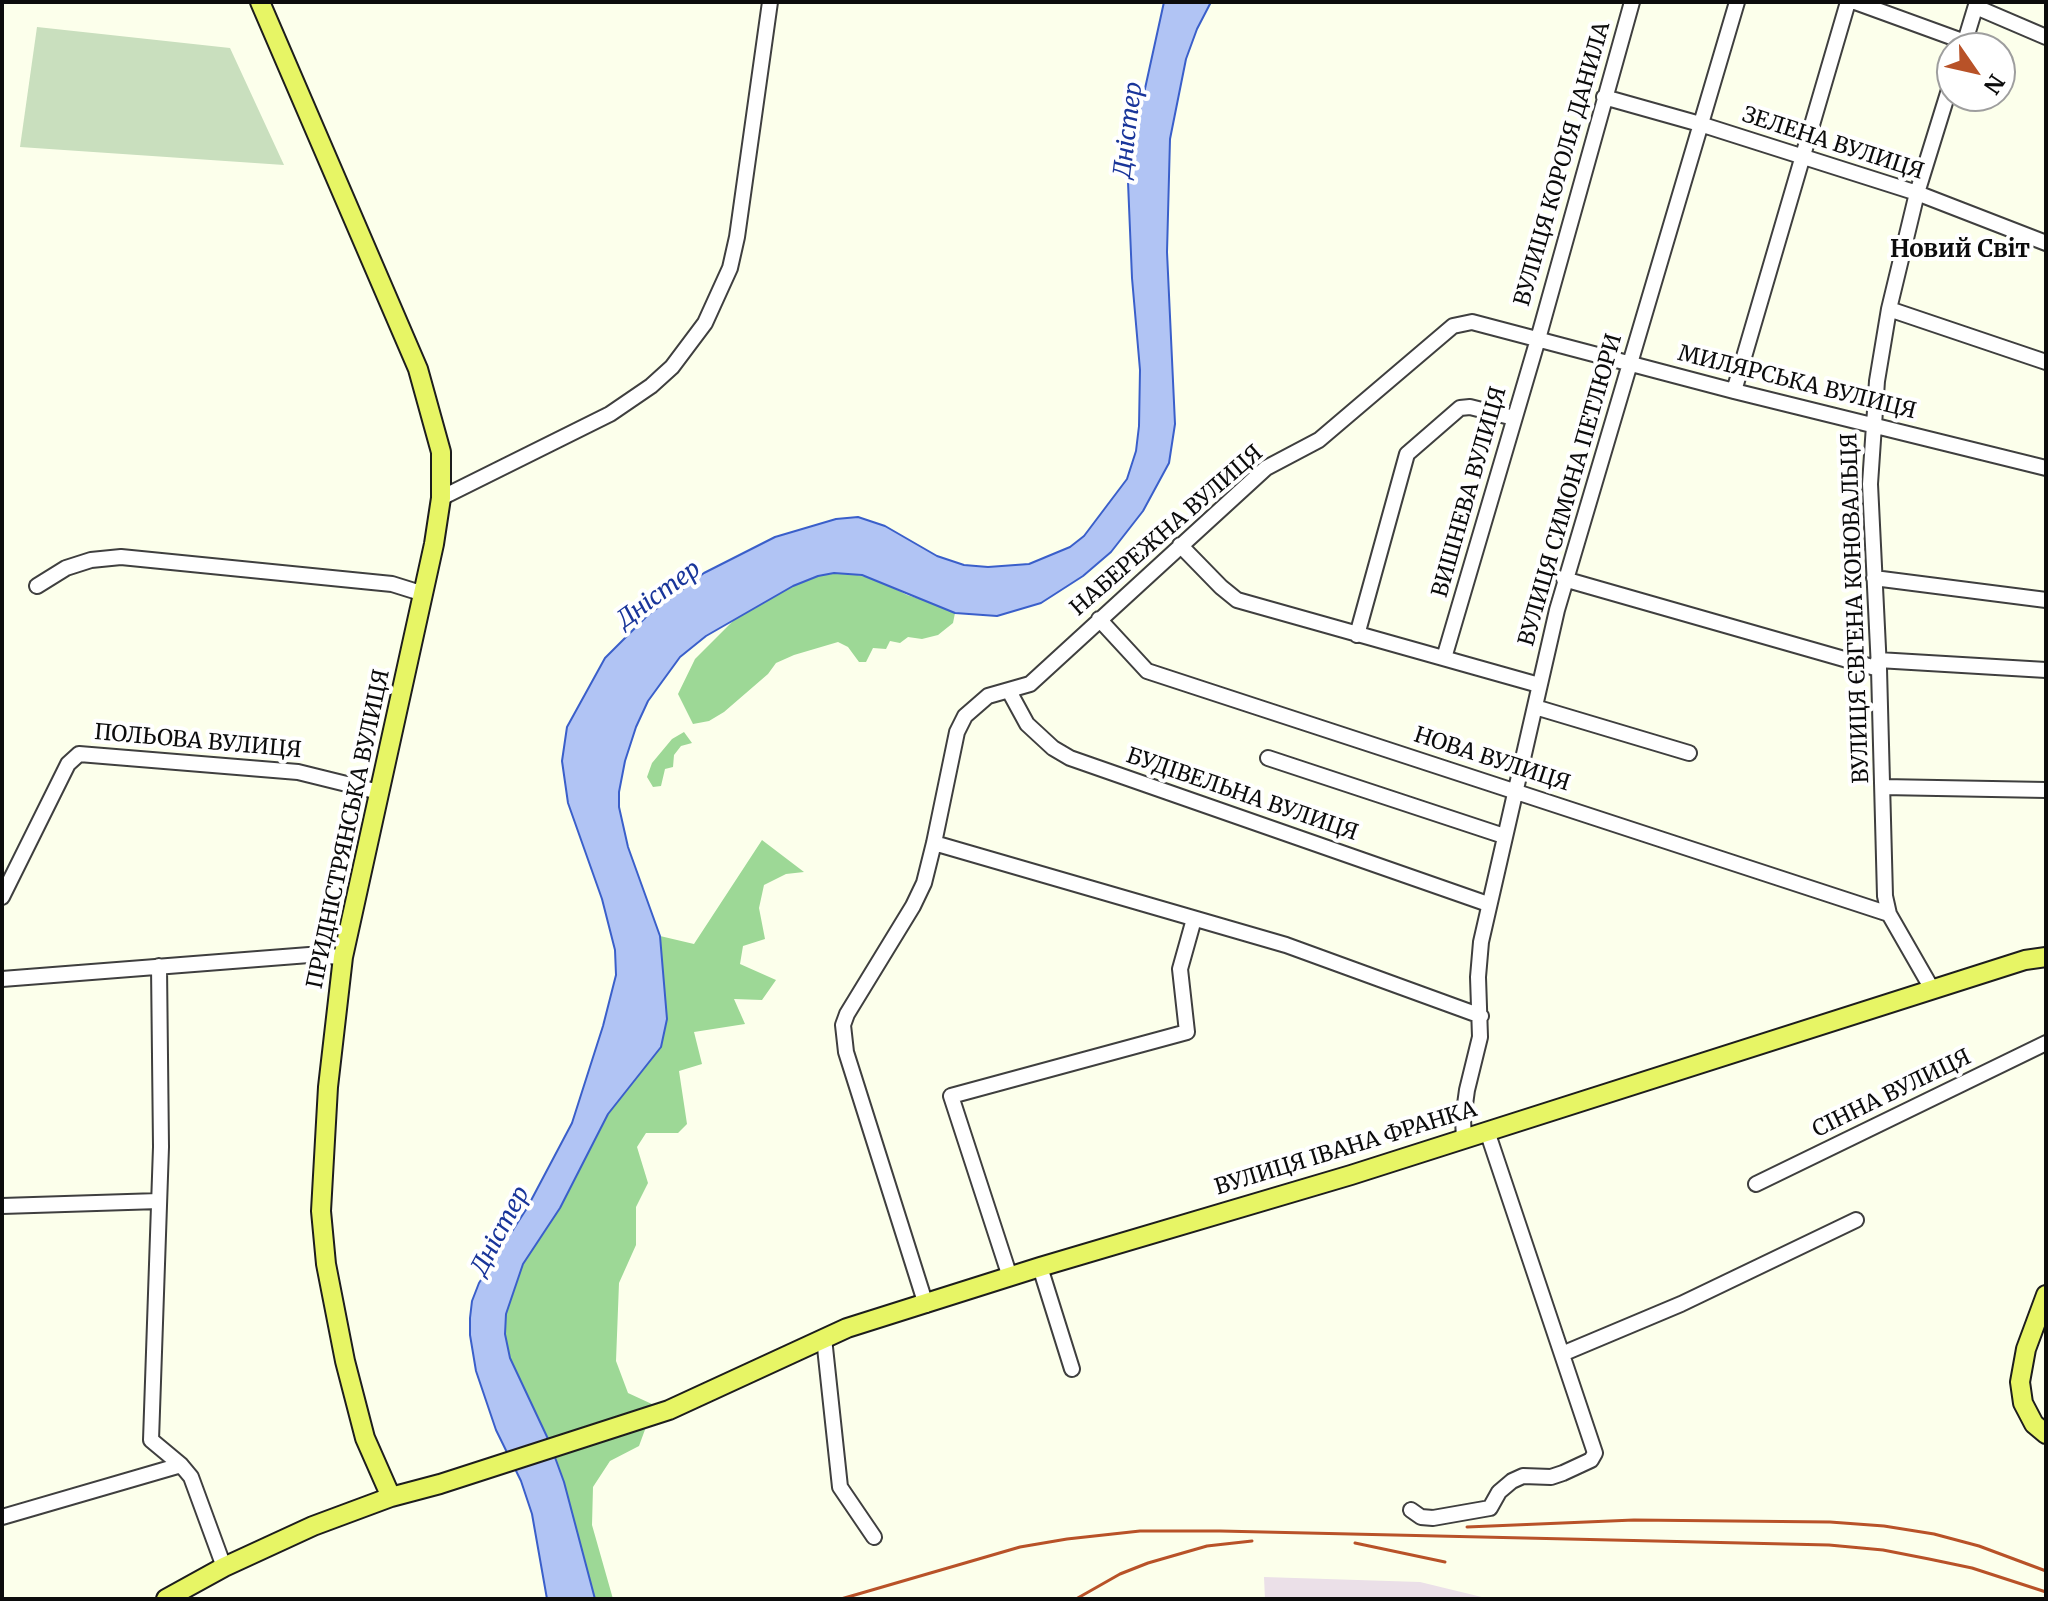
<!DOCTYPE html>
<meta charset="utf-8">
<style>
body{margin:0}
#map{position:relative;width:2048px;height:1601px;overflow:hidden;background:#fcffeb;font-family:Merriweather,serif}
canvas{display:block}
.frame{position:absolute;inset:0;border:4px solid #0c0c0c;pointer-events:none}
.north{position:absolute;left:1936px;top:32px;width:80px;height:80px;box-sizing:border-box;background:#fff;border:2px solid #9e9e9e;border-radius:50%;rotate:124deg;font-size:22px;font-weight:700;line-height:32px;text-align:center;color:#0c0c0c}
.north::after{content:'';display:block;margin:auto;width:28px;height:36px;background:#b85228;clip-path:polygon(50% 0,100% 100%,50% 72%,0 100%)}
</style>
<div id="map">
<canvas width="2048" height="1601"></canvas>
<div class="frame"></div>
<div class="north">N</div>
</div>
<script>
const c = document.querySelector('canvas').getContext('2d');
c.lineJoin = 'round';
function paint(path, color) {
  c.fillStyle = color;
  c.fill(path, 'evenodd');
}
function poly(rows) {
  const path = new Path2D();
  for (const r of rows) {
    path.moveTo(r[0], r[1]);
    for (let i = 2; i < r.length; i += 2) path.lineTo(r[i], r[i + 1]);
  }
  return path;
}
function strokePath(path, color, width, dash) {
  c.strokeStyle = color;
  c.lineWidth = width;
  c.lineCap = dash ? 'butt' : 'round';
  c.setLineDash(dash || []);
  c.stroke(path);
}
function drawText(font, color, halo, rows, align = 'center') {
  c.font = font + ' Merriweather,serif';
  c.lineWidth = 8;
  c.setLineDash([]);
  c.textBaseline = 'middle';
  c.strokeStyle = halo;
  c.fillStyle = color;
  for (const [text, x, y, turn = 0] of rows) {
    c.save();
    c.translate(x, y);
    c.rotate((+turn || 0) * Math.PI / 180);
    c.textAlign = isNaN(turn) ? turn : align;
    if (halo) c.strokeText(text, 0, 0);
    c.fillText(text, 0, 0);
    c.restore();
  }
}
paint(poly([
 [1264,1577,1420,1582,1490,1599,1265,1599]
]), '#ebe0e8');
paint(poly([
 [845,572,878,580,907,595,945,607,955,613,953,623,938,635,922,639,908,637,900,643,890,641,886,649,873,648,866,662,859,662,848,647,838,642,794,655,776,663,768,674,724,712,709,721,693,724,678,694,695,659,737,617,793,586,818,576],
 [684,732,692,743,681,746,674,755,673,767,665,769,661,786,653,787,647,777,652,763,672,739],
 [762,840,804,872,786,874,764,885,759,908,765,939,743,946,740,964,776,980,762,1000,734,999,745,1024,694,1032,702,1064,679,1071,687,1124,678,1133,646,1133,637,1147,648,1183,636,1207,636,1245,619,1283,616,1361,628,1393,654,1405,639,1446,610,1461,593,1487,592,1525,613,1599,595,1599,564,1482,510,1358,505,1334,506,1314,523,1264,560,1208,608,1114,661,1047,667,1019,660,936,694,944]
]), '#9dd896');
paint(poly([
 [37,27,230,48,284,165,20,147]
]), '#c9dfbe');
const water = poly([
 [1164,2,1211,2,1197,29,1186,59,1170,139,1167,252,1175,424,1169,463,1143,511,1111,552,1083,576,1041,603,997,616,955,613,862,575,834,573,818,576,793,586,706,636,680,657,648,701,636,727,625,761,619,792,619,807,628,847,660,936,667,1019,661,1047,608,1114,560,1208,523,1264,506,1314,505,1334,510,1358,549,1441,564,1482,595,1599,547,1599,532,1514,521,1481,496,1430,476,1371,470,1335,470,1318,472,1301,479,1283,527,1208,572,1123,603,1026,616,975,615,950,602,899,568,803,562,761,567,727,605,658,648,615,704,573,775,537,836,519,858,517,885,526,937,556,964,565,988,567,1029,564,1070,547,1084,536,1127,479,1136,451,1139,426,1140,370,1132,278,1128,182,1130,157,1164,2]
]);
paint(water, '#b1c4f4');
strokePath(water, '#3a5fca', 2);
const minor = poly([
 [1855,2,1965,42],
 [1976,7,2046,37],
 [1963,48,1977,2],
 [1604,97,1700,124,1917,193,2046,243],
 [1889,309,2046,362],
 [1734,391,1848,2],
 [441,498,610,414,651,386,672,367,705,323,730,268,737,237,770,2],
 [1180,545,1221,587,1237,600,1539,685],
 [1874,578,2046,600],
 [1564,579,1879,669],
 [37,586,66,568,91,560,121,557,392,584,424,594],
 [1099,619,1147,671,1889,914],
 [1357,635,1407,454,1460,408,1470,407,1514,418],
 [1444,658,1538,339,1632,2],
 [1878,660,2046,670],
 [1009,691,1027,724,1053,748,1070,758,1488,904],
 [1535,707,1689,753],
 [1268,758,1504,836],
 [1883,787,2046,790],
 [934,843,1286,945,1481,1016],
 [2,897,68,764,79,754,298,772,379,792],
 [159,966,161,1147,151,1440,181,1465,191,1477,224,1567],
 [2,979,309,955,343,957],
 [1932,989,1889,914,1885,896,1879,669,1870,484,1877,381,1889,309,1917,193,1952,80],
 [1464,1139,1463,1119,1467,1090,1480,1037,1478,977,1481,942,1557,610,1737,2],
 [1756,1184,2046,1043],
 [2,1206,159,1201],
 [1040,1267,1072,1369],
 [1010,1277,951,1096,1187,1032,1180,969,1194,919],
 [926,1305,846,1052,843,1025,847,1014,913,906,924,883,934,843,957,732,965,716,988,696,1030,684,1266,468,1319,440,1453,326,1472,322,1734,391,2046,468],
 [824,1338,840,1487,874,1537],
 [1562,1354,1681,1304,1856,1220],
 [1411,1510,1421,1517,1433,1518,1490,1508,1499,1492,1512,1481,1523,1476,1551,1477,1563,1473,1591,1460,1595,1453,1487,1131],
 [2,1517,181,1465]
]);
const major = poly([
 [260,2,418,369,441,452,441,498,434,544,343,957,328,1087,321,1211,326,1264,345,1361,365,1438,391,1497],
 [2046,1295,2026,1349,2020,1382,2023,1403,2034,1424,2046,1434],
 [166,1599,224,1567,313,1526,391,1497,440,1484,669,1410,847,1328,1040,1267,1351,1175,2025,960,2046,957]
]);
strokePath(minor, '#3f3f3f', 18);
strokePath(major, '#1d1d1d', 22);
strokePath(minor, '#fff', 14);
strokePath(major, '#e7f565', 18);
strokePath(poly([
 [1467,1527,1634,1520,1830,1522,1884,1526,1934,1534,1979,1546,2046,1571],
 [1355,1543,1445,1562],
 [841,1599,1020,1547,1067,1539,1140,1531,1220,1531,1829,1545,1883,1550,1929,1559,1972,1568,2046,1592],
 [1076,1599,1120,1574,1148,1563,1207,1546,1252,1541]
]), '#b85228', 3);
drawText('22px', '#0c0c0c', '#fff', [
 ["ЗЕЛЕНА ВУЛИЦЯ",1833,144,18],
 ["ВУЛИЦЯ КОРОЛЯ ДАНИЛА",1563,164,-74],
 ["МИЛЯРСЬКА ВУЛИЦЯ",1797,383,14],
 ["ВУЛИЦЯ СИМОНА ПЕТЛЮРИ",1571,490,-74],
 ["ВИШНЕВА ВУЛИЦЯ",1470,492,-74],
 ["НАБЕРЕЖНА ВУЛИЦЯ",1167,531,-41],
 ["ВУЛИЦЯ ЄВГЕНА КОНОВАЛЬЦЯ",1856,608,-92],
 ["ПОЛЬОВА ВУЛИЦЯ",198,742,5],
 ["НОВА ВУЛИЦЯ",1492,760,18],
 ["БУДІВЕЛЬНА ВУЛИЦЯ",1242,795,19],
 ["ПРИДНІСТРЯНСЬКА ВУЛИЦЯ",349,829,-78],
 ["СІННА ВУЛИЦЯ",1892,1094,-26],
 ["ВУЛИЦЯ ІВАНА ФРАНКА",1346,1149,-17]
]);
drawText('italic 24px', '#19359a', '#fff', [
 ["Дністер",1129,130,-83],
 ["Дністер",659,595,-36],
 ["Дністер",501,1231,-62]
]);
drawText('bold 24px', '#0c0c0c', '#fff', [
 ["Новий Світ",1960,250]
]);
</script>
